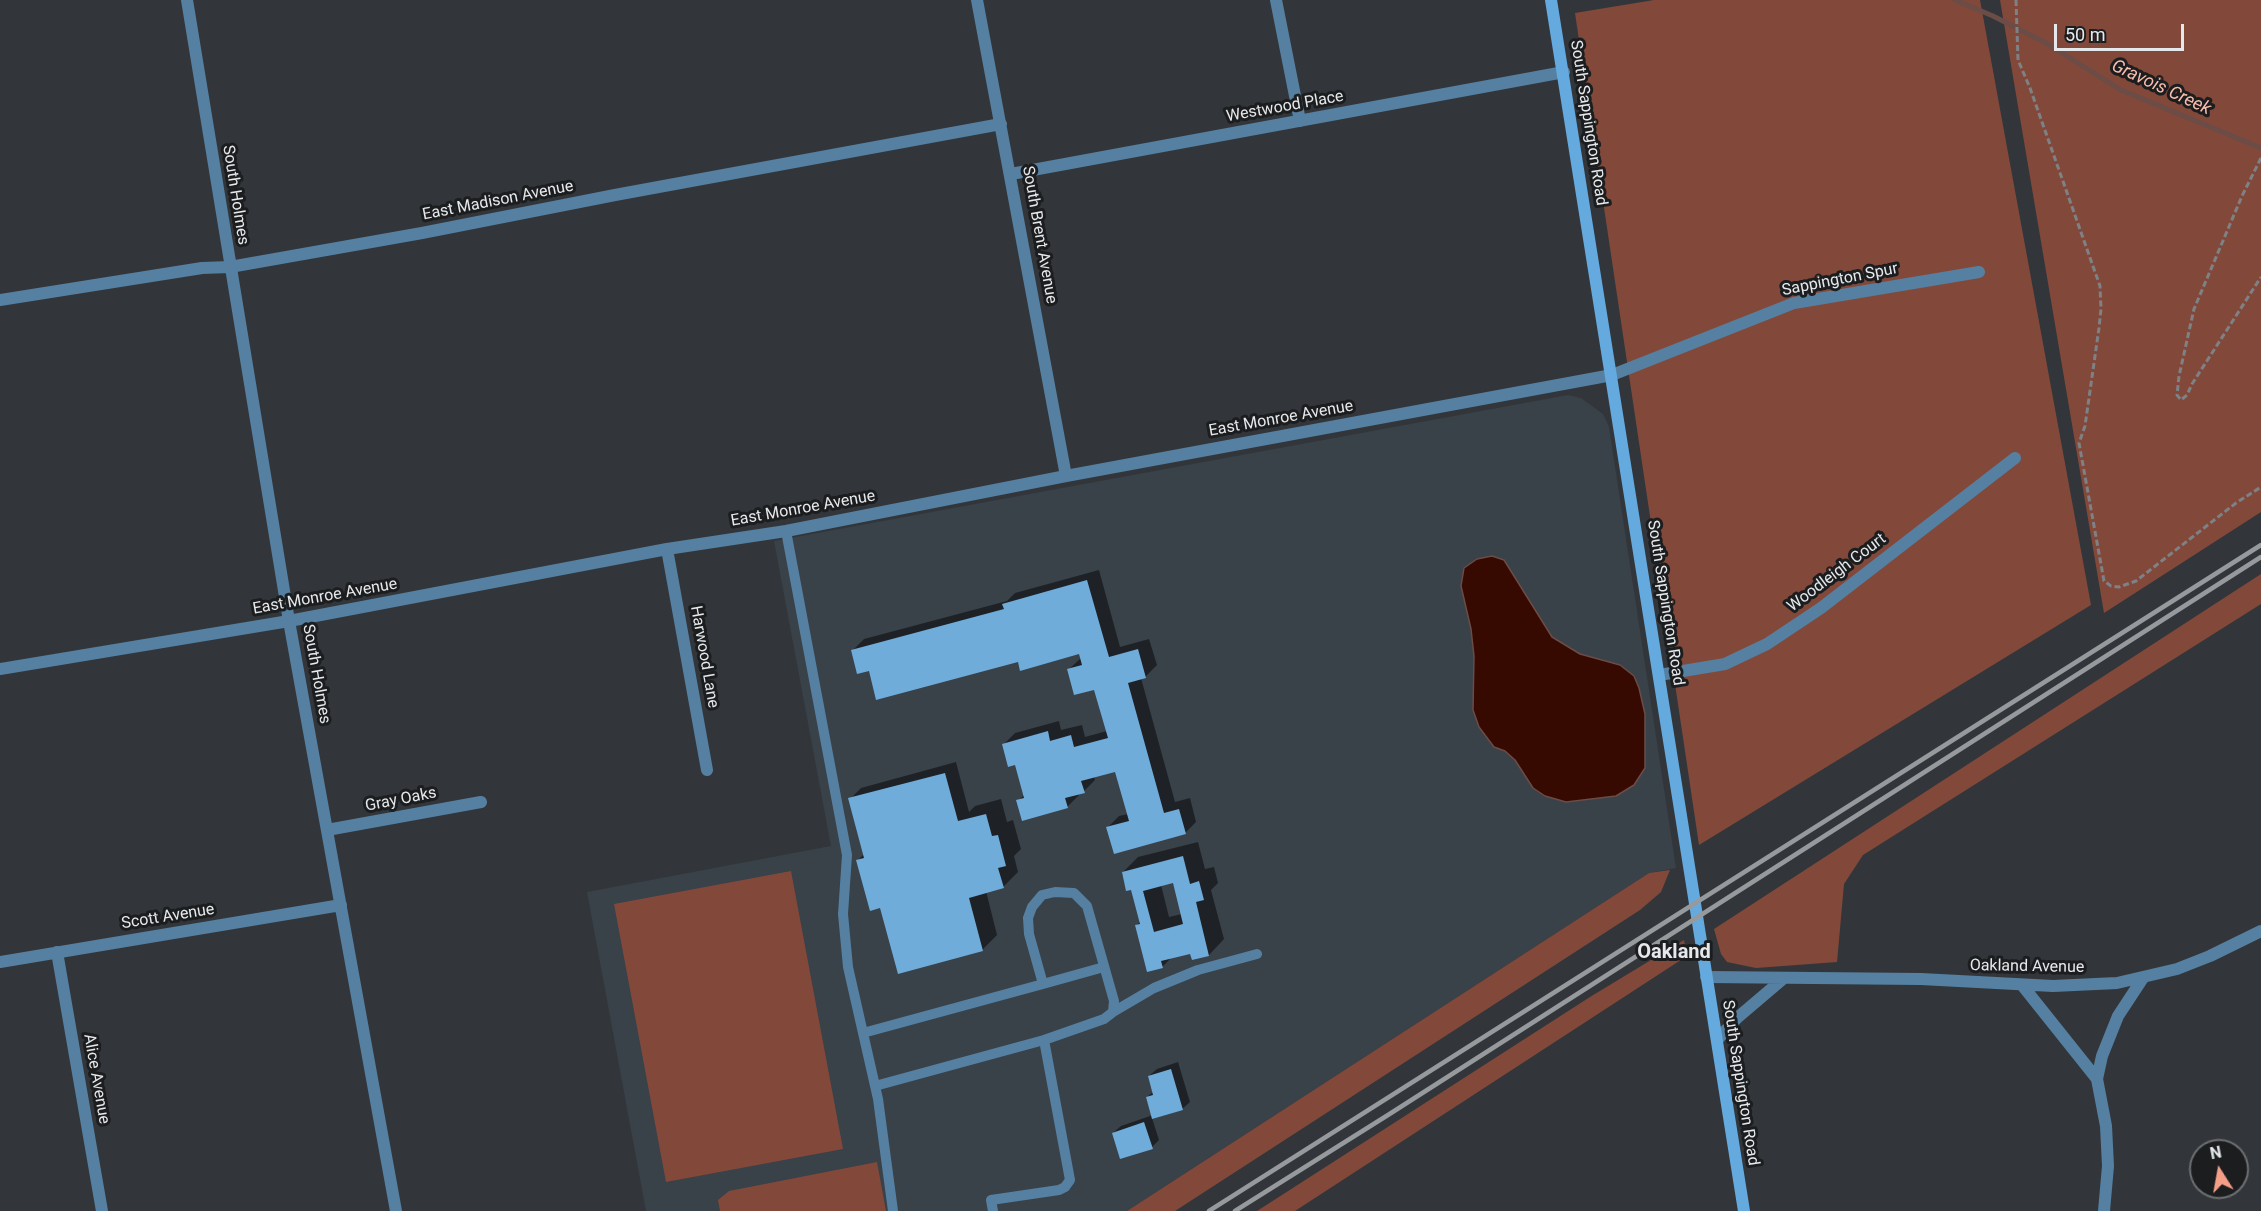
<!DOCTYPE html>
<style>
body{margin:0}
#map{position:relative;width:2261px;height:1211px;overflow:hidden;background:#32363a;font-family:Roboto,sans-serif}
canvas{display:block}
.north{position:absolute;left:2189px;top:1139px;width:60px;height:60px;box-sizing:border-box;background:#1b1d1f;border:2px solid #6c6f71;border-radius:50%;rotate:349deg;font-size:16px;font-weight:700;line-height:24px;text-align:center;color:#e6e9eb}
.north::after{content:'';display:block;margin:auto;width:21px;height:27px;background:#f49e87;clip-path:polygon(50% 0,100% 100%,50% 72%,0 100%)}
.scale{position:absolute;left:2054px;top:24px;width:130px;height:27px;box-sizing:border-box;border:3px solid #e6e9eb;border-top:0;padding-left:8px;font-size:18px;line-height:21px;white-space:nowrap;color:#e6e9eb;-webkit-text-stroke:4px #1b1d1f;paint-order:stroke}
</style>
<div id="map">
<canvas width="2261" height="1211"></canvas>
<div class="north">N</div>
<div class="scale">50 m</div>
</div>
<script>
const c = document.querySelector('canvas').getContext('2d');
c.lineJoin = 'round';
function paint(path, color) {
  c.fillStyle = color;
  c.fill(path, 'evenodd');
}
function poly(rows) {
  const path = new Path2D();
  for (const r of rows) {
    path.moveTo(r[0], r[1]);
    for (let i = 2; i < r.length; i += 2) path.lineTo(r[i], r[i + 1]);
  }
  return path;
}
function strokePath(path, color, width, dash) {
  c.strokeStyle = color;
  c.lineWidth = width;
  c.lineCap = dash ? 'butt' : 'round';
  c.setLineDash(dash || []);
  c.stroke(path);
}
function drawText(font, color, halo, rows, align = 'center') {
  c.font = font + ' Roboto,sans-serif';
  c.lineWidth = 6;
  c.setLineDash([]);
  c.textBaseline = 'middle';
  c.strokeStyle = halo;
  c.fillStyle = color;
  for (const [text, x, y, turn = 0] of rows) {
    c.save();
    c.translate(x, y);
    c.rotate((+turn || 0) * Math.PI / 180);
    c.textAlign = isNaN(turn) ? turn : align;
    if (halo) c.strokeText(text, 0, 0);
    c.fillText(text, 0, 0);
    c.restore();
  }
}
paint(poly([
 [1568,395,1581,398,1603,414,1609,427,1676,868,1649,873,1127,1211,646,1211,587,892,831,846,774,541]
]), '#394149');
paint(poly([
 [1654,0,1980,0,2091,605,1699,845,1575,13],
 [2000,0,2261,0,2261,512,2104,613],
 [2261,574,2261,604,1863,855,1844,884,1837,962,1756,968,1727,962,1721,954,1714,929],
 [1670,870,1661,892,1640,910,1175,1211,1127,1211,1649,873],
 [791,871,843,1149,666,1182,614,904],
 [1684,940,1687,956,1295,1211,1257,1211,1590,997],
 [877,1162,886,1211,720,1211,718,1200,729,1191]
]), '#82493a');
const water = poly([
 [1492,556,1504,560,1552,637,1580,654,1620,665,1634,676,1639,688,1645,714,1645,768,1634,785,1616,796,1566,802,1545,796,1533,788,1515,760,1505,751,1494,747,1479,727,1473,710,1474,656,1471,629,1461,586,1464,568,1477,559,1492,556]
]);
paint(water, '#360901');
strokePath(water, '#6b4c47', 1.5);
paint(poly([
 [1099,570,1120,647,1149,639,1157,665,1145,677,1141,678,1175,802,1190,798,1196,822,1185,833,1108,827,1119,816,1128,814,1116,770,1094,776,1095,780,1084,791,1078,793,1079,795,1067,807,1018,801,1025,794,1016,764,1004,744,1015,733,1059,721,1061,730,1082,725,1085,737,1107,731,1095,688,1068,670,1081,658,1080,652,1019,660,870,669,852,651,864,639,1007,601,1015,593],
 [956,762,969,812,975,806,1001,799,1007,822,1013,820,1021,849,1014,856,1018,872,1003,887,986,891,997,935,982,950,858,860,864,854,850,799,861,788],
 [1198,842,1205,869,1214,867,1218,883,1211,890,1224,939,1209,955,1193,959,1191,952,1172,957,1162,967,1137,925,1141,921,1132,888,1123,872,1138,857],
 [1174,881,1182,914,1169,917,1161,885],
 [1178,1062,1190,1102,1182,1109,1152,1118,1159,1140,1152,1147,1113,1133,1121,1126,1153,1115,1147,1097,1154,1091,1149,1076,1157,1069]
]), '#0007');
strokePath(poly([
 [1955,0,1993,16,2046,43,2121,90,2261,148]
]), '#6b4c47', 5);
paint(poly([
 [1087,580,1109,657,1138,649,1146,678,1128,683,1164,813,1179,809,1186,834,1114,854,1106,827,1129,821,1115,772,1081,781,1085,793,1065,798,1068,808,1022,821,1016,800,1024,798,1015,765,1008,767,1002,744,1048,731,1050,741,1071,735,1074,747,1108,738,1094,690,1074,695,1067,669,1082,665,1079,654,1020,671,1018,662,876,700,869,671,857,674,851,650,1004,609,1002,604],
 [945,773,958,821,986,814,992,836,998,835,1006,866,998,868,1004,888,969,898,983,951,898,974,880,908,870,911,856,860,864,858,848,798],
 [1183,856,1190,884,1199,881,1204,900,1196,902,1209,956,1192,960,1190,954,1161,961,1163,968,1147,972,1135,925,1140,924,1131,890,1126,891,1122,872],
 [1173,883,1183,924,1154,932,1143,891],
 [1171,1069,1183,1110,1152,1119,1146,1097,1153,1095,1148,1076],
 [1144,1122,1153,1149,1120,1159,1112,1133]
]), '#6facda');
strokePath(poly([
 [2016,0,2018,60,2030,88,2100,286,2101,309,2099,328,2085,426,2079,443,2104,581,2111,586,2119,587,2136,581,2236,503,2261,487],
 [2261,158,2242,196,2194,309,2179,376,2177,395,2181,400,2187,395,2192,384,2261,277]
]), '#7e8185', 3, [6, 3]);
strokePath(poly([
 [786,531,847,855,843,914,848,967,878,1099,893,1211],
 [1043,984,1104,967],
 [1113,1012,1154,988,1198,970,1257,954],
 [863,1033,1043,984,1029,934,1028,918,1032,907,1042,895,1055,892,1074,893,1087,906,1114,1001,1113,1012,1104,1019,1044,1040,1070,1180,1065,1187,1059,1190,991,1200,993,1211],
 [875,1086,1044,1040]
]), '#5680a1', 10);
strokePath(poly([
 [187,0,289,621,396,1211],
 [977,0,1066,476],
 [1276,0,1300,121],
 [1011,174,1564,72],
 [0,300,202,268,230,267,422,233,615,195,1001,124],
 [667,549,707,770],
 [0,669,289,621,667,549,786,531,1066,476,1612,375,1794,303,1979,272],
 [1659,675,1725,664,1767,644,1821,608,2015,458],
 [327,830,481,802],
 [57,952,102,1211],
 [0,962,341,905],
 [1706,977,1921,979,2053,986,2117,983,2177,969,2210,956,2261,931],
 [2022,985,2097,1079,2106,1126,2108,1166,2104,1211],
 [1717,1040,1737,1018,1784,978],
 [2097,1079,2102,1056,2118,1016,2143,978]
]), '#5680a1', 12);
strokePath(poly([
 [1551,0,1744,1211]
]), '#64aade', 12);
strokePath(poly([
 [1209,1211,2261,545],
 [1235,1211,1388,1115,2261,557]
]), '#979a9d', 4.5);
drawText('16px', '#e6e9eb', '#1b1d1f', [
 ["Westwood Place",1285,107,-10],
 ["South Sappington Road",1588,123,81],
 ["South Holmes",235,195,81],
 ["East Madison Avenue",498,201,-11],
 ["South Brent Avenue",1039,235,80],
 ["Sappington Spur",1840,280,-11],
 ["East Monroe Avenue",1281,419,-10],
 ["East Monroe Avenue",803,509,-10],
 ["Woodleigh Court",1837,573,-37],
 ["East Monroe Avenue",325,597,-10],
 ["South Sappington Road",1665,603,81],
 ["Harwood Lane",704,657,80],
 ["South Holmes",316,674,80],
 ["Gray Oaks",401,800,-11],
 ["Scott Avenue",168,917,-9],
 ["Oakland Avenue",2027,967,1],
 ["Alice Avenue",96,1079,80],
 ["South Sappington Road",1740,1083,81]
]);
drawText('italic 18px', '#f9bdad', '#1b1d1f', [
 ["Gravois Creek",2161,88,25]
]);
drawText('bold 20px', '#e6e9eb', '#1b1d1f', [
 ["Oakland",1674,953]
]);
</script>
